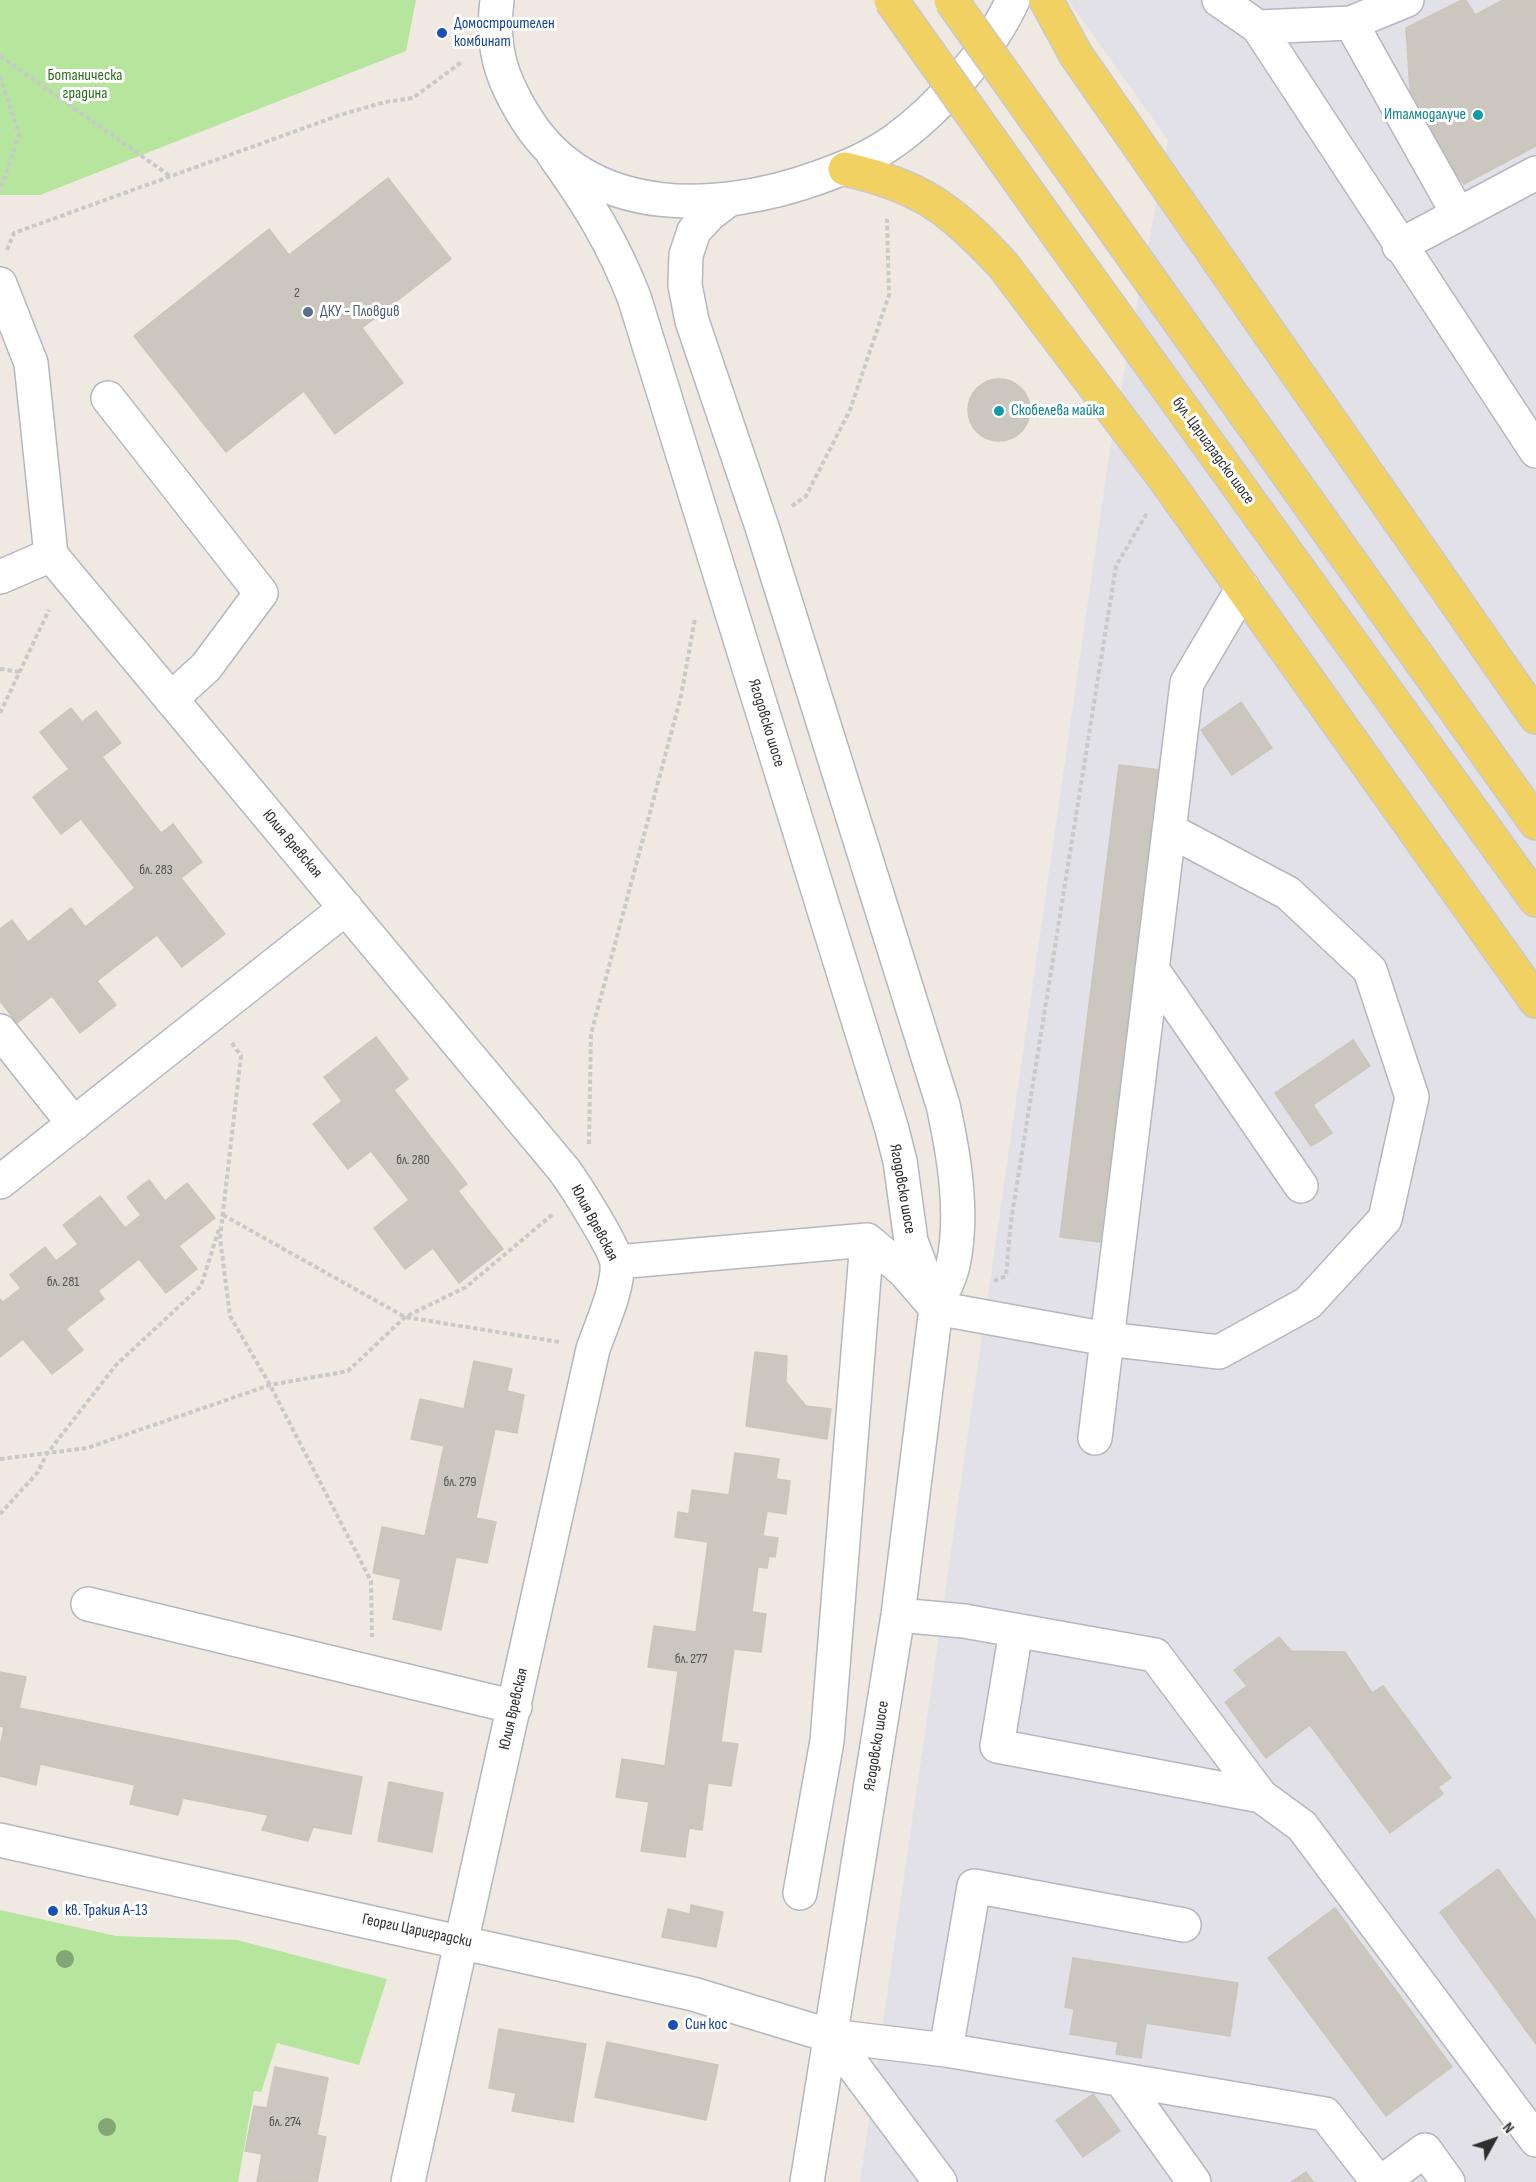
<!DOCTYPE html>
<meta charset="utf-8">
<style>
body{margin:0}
#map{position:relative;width:1536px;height:2182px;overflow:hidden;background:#efe9e1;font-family:"Sofia Sans Condensed",sans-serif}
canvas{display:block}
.north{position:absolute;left:1464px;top:2110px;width:60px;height:60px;-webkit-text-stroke:4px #fff;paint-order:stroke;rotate:50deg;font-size:16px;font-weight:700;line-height:24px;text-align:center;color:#2e2e2e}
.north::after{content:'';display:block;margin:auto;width:21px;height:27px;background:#2e2e2e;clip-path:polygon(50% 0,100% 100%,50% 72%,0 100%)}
</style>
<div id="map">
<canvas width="1536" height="2182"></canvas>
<div class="north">N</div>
</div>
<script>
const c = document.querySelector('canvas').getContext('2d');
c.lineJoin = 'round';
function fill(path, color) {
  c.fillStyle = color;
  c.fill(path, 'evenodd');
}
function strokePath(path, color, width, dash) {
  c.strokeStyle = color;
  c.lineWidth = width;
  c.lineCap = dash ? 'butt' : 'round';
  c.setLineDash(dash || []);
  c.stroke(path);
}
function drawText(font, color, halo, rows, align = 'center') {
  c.font = font + ' "Sofia Sans Condensed",sans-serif';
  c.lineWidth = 6;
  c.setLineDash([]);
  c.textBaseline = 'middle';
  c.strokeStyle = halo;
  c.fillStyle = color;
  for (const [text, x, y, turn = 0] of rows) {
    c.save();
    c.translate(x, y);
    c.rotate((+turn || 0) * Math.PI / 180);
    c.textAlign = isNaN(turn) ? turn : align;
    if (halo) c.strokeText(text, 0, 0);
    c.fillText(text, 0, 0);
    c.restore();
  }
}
const industrial = new Path2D(`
 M1068 0H1536V2182H860L1111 442 1168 140Z`);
const green = new Path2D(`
 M0 0H416L406 51 40 195H0Z
 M0 1910 116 1936 237 1940 387 1979 359 2065 277 2043 261 2092 254 2091 238 2182H0Z`);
const building = new Path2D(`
 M1462 0H1466L1475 15 1503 0H1536V146L1464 184 1430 141 1410 89 1406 28Z
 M388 178 451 259 362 328 403 383 335 434 304 391 226 452 134 336 269 229 289 255Z
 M968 410a31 31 0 1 1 62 0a31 31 0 1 1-62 0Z
 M1241 702 1272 748 1232 775 1201 730Z
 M71 708 82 722 96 711 121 743 102 757 161 833 173 824 202 862 181 878 225 934 182 967 157 935 97 981 116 1005 80 1033 52 996 17 1023 0 1001V929L12 920 28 942 71 908 85 927 135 888 81 819 61 834 33 797 69 769 40 732Z
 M1119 765 1160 770 1100 1242 1060 1237Z
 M376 1037 408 1079 394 1090 467 1184 458 1191 503 1249 459 1283 433 1248 405 1269 374 1228 409 1200 371 1151 348 1169 313 1124 342 1101 324 1077Z
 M1353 1040 1370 1066 1313 1105 1332 1133 1311 1146 1275 1093Z
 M149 1180 165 1201 187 1183 215 1218 179 1246 197 1269 166 1293 139 1259 98 1291 104 1299 66 1329 83 1350 52 1374 23 1339 0 1357V1299L3 1302 21 1288 10 1275 45 1247 56 1261 78 1244 63 1225 100 1196 125 1228 141 1215 127 1197Z
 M755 1352 787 1356 786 1382 806 1406 831 1409 827 1439 746 1426Z
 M474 1361 512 1369 507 1391 524 1395 517 1433 495 1429 476 1518 496 1522 487 1563 456 1557 441 1630 393 1619 401 1579 373 1573 382 1527 425 1536 444 1446 411 1439 420 1399 464 1409Z
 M735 1453 779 1459 776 1479 790 1481 786 1514 767 1511 763 1536 778 1538 775 1557 769 1556 767 1568 758 1567 752 1612 766 1614 761 1652 734 1649 721 1742 738 1744 731 1786 708 1783 702 1830 689 1828 685 1857 641 1851 649 1802 616 1797 622 1759 665 1766 678 1671 648 1667 654 1626 696 1632 708 1542 675 1537 678 1512 689 1514 692 1490 729 1495Z
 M1279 1637 1291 1651 1345 1652 1372 1693 1383 1686 1451 1778 1438 1787 1443 1794 1390 1833 1310 1725 1266 1758 1225 1702 1247 1686 1234 1670Z
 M0 1672 26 1677 19 1708 362 1777 351 1834 313 1827 308 1841 262 1830 268 1815 183 1798 178 1815 130 1804 135 1785 40 1764 36 1785 0 1776V1747L4 1727 0 1726Z
 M389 1782 443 1793 432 1852 378 1841Z
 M1498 1869 1536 1921V2044L1440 1912Z
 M691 1905 723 1912 716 1947 662 1937 668 1909 690 1914Z
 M1335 1908 1452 2067 1386 2116 1268 1958Z
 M1073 1958 1238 1983 1230 2036 1146 2023 1141 2058 1116 2054 1118 2042 1070 2034 1074 2009 1065 2007Z
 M499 2029 586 2044 573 2122 512 2111 516 2093 489 2088Z
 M607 2042 718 2065 706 2120 595 2097Z
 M275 2067 328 2078 317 2135 326 2137 317 2182H257L262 2154 245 2151 254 2106 267 2108Z
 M1093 2094 1120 2131 1083 2157 1056 2120Z
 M1306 2172 1313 2182H1291Z`);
const path = new Path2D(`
 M0 56 170 176
 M0 76 19 135 0 191
 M7 250 14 233 340 115 385 102 413 98 463 61
 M792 506 806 496 850 410 889 295 887 219
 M0 669 21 672
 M0 713 49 610
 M232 1043 241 1056 220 1238 230 1316 270 1385 371 1581 372 1637
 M589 1144 591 1034 681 696 695 618
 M223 1215 405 1317 559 1342
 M994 1281 1006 1276 1011 1221 1116 566 1147 513
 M0 1459 87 1448 270 1385 348 1371 405 1317 466 1287 553 1214
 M0 1514 38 1472 46 1455 116 1365 201 1286 219 1229`);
const minor = new Path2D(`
 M497 0C491 48 501 79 527 120 590 219 719 213 817 178 845 168 870 158 894 141 939 109 990 50 1013 0
 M1219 0 1258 27 1536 451
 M1351 23 1458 214
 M1258 27 1351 23 1407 0
 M553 154C588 203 612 241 634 297L891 1126 900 1161 911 1241 930 1292
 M727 201 710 214 694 231 686 255 685 285 692 321 762 527 943 1105C954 1155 964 1214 953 1265 950 1280 941 1294 936 1308L898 1615 807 2182
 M1399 246 1536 173
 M0 284 31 363 51 555
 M108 398 261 593 206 667 171 699
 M0 577 51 555 564 1170C575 1185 615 1248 617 1263 619 1287 601 1326 593 1349L408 2182
 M1152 969 1301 1186
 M0 1031 74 1124
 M0 1182 346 908
 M617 1262 867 1240 904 1271 936 1308 1107 1339 1219 1352 1308 1303 1385 1219 1412 1097 1370 970 1288 893 1169 830
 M1095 1438 1187 683 1243 588
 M88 1604 515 1707
 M898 1615 964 1621 1155 1655 1261 1796 1302 1826 1536 2140
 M1016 1631 997 1746 1261 1796
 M0 1840 693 1994 831 2036 946 2050 1325 2114 1378 2182
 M800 1893 827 1741 867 1240
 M831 2036 940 2182
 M946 2050 974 1886 1184 1925
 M1121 2080 1194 2182
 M1382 2182 1425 2150 1448 2182`);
const major = new Path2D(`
 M1046 0 1076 55 1536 717
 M845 169C921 186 951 209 1003 265L1165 479 1536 1001
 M1094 201 1536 823
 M1055 231 1536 900`);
const majorBridge = new Path2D(`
 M891 0 1055 231
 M951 0 1094 201`);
const trees = [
 [65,1959],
 [107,2127]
];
const markers = [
 [442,33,6,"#1a4fb4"],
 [1478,115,6,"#0f9aa8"],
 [308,312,6,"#5c6f8a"],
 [999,411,6,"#0f9aa8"],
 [53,1911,6,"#1a4fb4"],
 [673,2025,6,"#1a4fb4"]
];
const numberNames = [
 ["2",297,293],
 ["бл. 283",156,870],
 ["бл. 280",413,1160],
 ["бл. 281",63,1282],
 ["бл. 279",460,1482],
 ["бл. 277",691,1659],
 ["бл. 274",285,2122]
];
const transitNames = [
 ["Домостроителен",454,24],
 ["комбинат",454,42],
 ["кв. Тракия А-13",65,1911],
 ["Син кос",685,2025]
];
const parkNames = [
 ["Ботаническа",85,76],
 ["градина",85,94]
];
const cultureNames = [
 ["Италмодалуче",1466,115],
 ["Скобелева майка",1011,411,"left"]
];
const serviceNames = [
 ["ДКУ - Пловдив",320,312]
];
const streetNames = [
 ["бул. Цариградско шосе",1213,451,54],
 ["Ягодовско шосе",766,723,73],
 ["Юлия Вревская",292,844,50],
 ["Ягодовско шосе",902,1189,80],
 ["Юлия Вревская",594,1223,62],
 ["Юлия Вревская",514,1709,-77],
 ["Ягодовско шосе",877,1746,-81],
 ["Георги Цариградски",417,1931,12]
];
fill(industrial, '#e3e1e8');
fill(green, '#b6e59e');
fill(building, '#cbc7bf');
strokePath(building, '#cbc5ba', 1.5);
strokePath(minor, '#b4b7c1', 36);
strokePath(major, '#c9c9c9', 36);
strokePath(path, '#c9c9c9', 4, [4.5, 3]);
strokePath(minor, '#fff', 33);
strokePath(major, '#f2d163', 33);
strokePath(majorBridge, '#c9c9c9', 36, []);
strokePath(majorBridge, '#f2d163', 33);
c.fillStyle = '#84a574';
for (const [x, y] of trees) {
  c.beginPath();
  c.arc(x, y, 9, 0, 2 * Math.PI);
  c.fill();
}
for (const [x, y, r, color] of markers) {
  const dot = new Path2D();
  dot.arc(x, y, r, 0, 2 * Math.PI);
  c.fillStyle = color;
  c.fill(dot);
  strokePath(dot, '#fff', 2);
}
drawText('14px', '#555452', null, numberNames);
drawText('16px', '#164399', '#fff', transitNames, 'left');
drawText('16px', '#2c6e1b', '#fff', parkNames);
drawText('16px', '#0d838f', '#fff', cultureNames, 'right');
drawText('16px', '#4e5e75', '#fff', serviceNames, 'left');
drawText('16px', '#2e2e2e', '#fff', streetNames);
</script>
